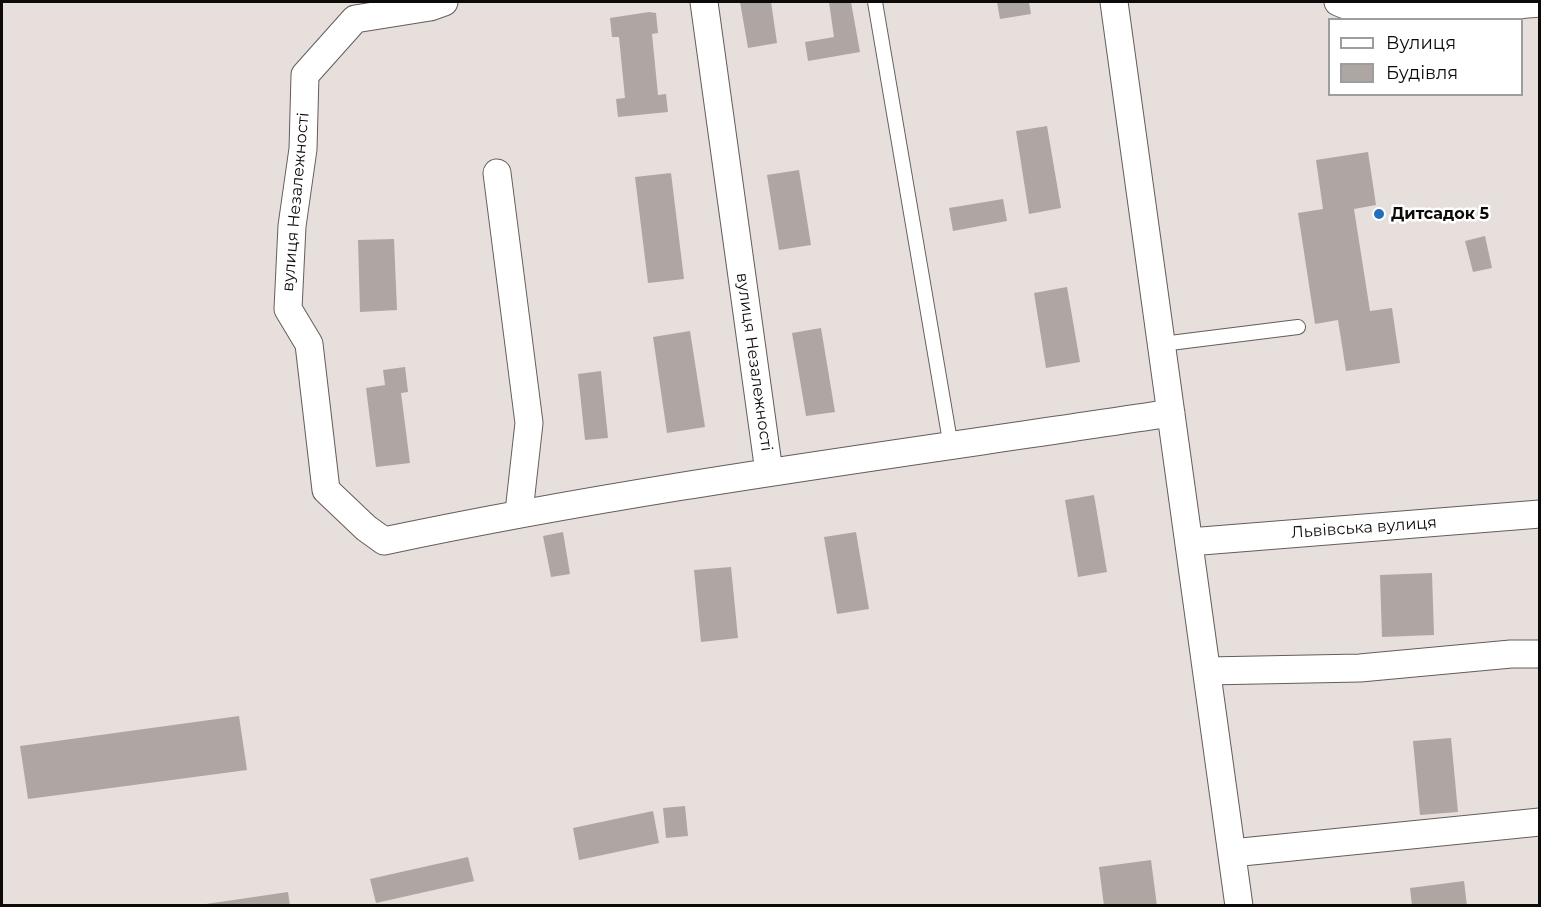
<!DOCTYPE html>
<meta charset="utf-8">
<style>
body{margin:0}
#map{position:relative;width:1541px;height:907px;overflow:hidden;background:#e6dfdb;font-family:Montserrat,sans-serif}
canvas{display:block}
.frame{position:absolute;inset:0;border:3px solid #0d0b0a;pointer-events:none}
.legend{position:absolute;left:1328px;top:18px;width:195px;height:78px;box-sizing:border-box;background:#fff;border:2px solid #9e9d9d;margin:0;padding:8px 10px;list-style:none;font-size:18px;color:#0d0b0a}
.legend li{display:flex;align-items:center;gap:12px;height:30px}
.legend b{width:30px;border:2px solid #9e9d9d}
</style>
<div id="map">
<canvas width="1541" height="907"></canvas>
<div class="frame"></div>
<ul class="legend">
<li><b style="height:8px;background:#fff"></b>Вулиця</li>
<li><b style="height:16px;background:#aea6a3"></b>Будівля</li>
</ul>
</div>
<script>
const c = document.querySelector('canvas').getContext('2d');
c.lineJoin = 'round';
function fill(path, color) {
  c.fillStyle = color;
  c.fill(path, 'evenodd');
}
function strokePath(path, color, width, dash) {
  c.strokeStyle = color;
  c.lineWidth = width;
  c.lineCap = dash ? 'butt' : 'round';
  c.setLineDash(dash || []);
  c.stroke(path);
}
function drawText(font, color, halo, rows, align = 'center') {
  c.font = font + ' Montserrat,sans-serif';
  c.lineWidth = 5;
  c.setLineDash([]);
  c.textBaseline = 'middle';
  c.strokeStyle = halo;
  c.fillStyle = color;
  for (const [text, x, y, turn = 0] of rows) {
    c.save();
    c.translate(x, y);
    c.rotate((+turn || 0) * Math.PI / 180);
    c.textAlign = isNaN(turn) ? turn : align;
    if (halo) c.strokeText(text, 0, 0);
    c.fillText(text, 0, 0);
    c.restore();
  }
}
const building = new Path2D(`
 M740 2H771L777 43 748 48Z
 M829 2H851L860 52 808 61 805 42 834 37Z
 M997 2H1029L1031 14 1000 19Z
 M649 12 656 13 658 33 652 34 658 95 666 94 668 112 618 117 616 99 625 98 619 37H612L610 18Z
 M1047 126 1061 208 1029 214 1016 131Z
 M1368 152 1376 205 1354 209 1370 311 1392 308 1400 363 1346 371 1338 320 1315 324 1298 213 1323 209 1316 160Z
 M799 170 811 245 779 250 767 175Z
 M671 173 684 279 648 283 635 177Z
 M1003 199 1007 221 953 231 949 208Z
 M1485 236 1492 268 1473 272 1465 241Z
 M394 239 397 310 360 312 358 240Z
 M1067 287 1080 362 1046 368 1034 293Z
 M821 328 835 412 806 416 792 333Z
 M690 331 705 427 667 433 653 337Z
 M405 367 408 392 401 393 410 463 376 467 366 388 385 385 383 370Z
 M601 371 608 438 585 440 578 374Z
 M1094 495 1107 572 1078 577 1065 500Z
 M563 532 570 574 551 577 543 536Z
 M856 532 869 609 837 614 824 537Z
 M731 567 738 638 701 642 694 570Z
 M1432 573 1434 635 1382 637 1380 575Z
 M239 716 247 770 28 799 20 746Z
 M1451 738 1458 812 1420 815 1413 741Z
 M685 806 688 836 666 838 663 808Z
 M653 811 659 843 579 860 573 828Z
 M468 857 474 881 376 903 370 879Z
 M1151 860 1157 906H1104L1099 867Z
 M1464 881 1467 906H1412L1410 888Z
 M288 892 290 906H206V904Z`);
const service = new Path2D(`
 M875 2 951 447
 M1162 344 1298 327`);
const minor = new Path2D(`
 M444 2 430 7 355 19 305 75 303 149 292 226 288 309 309 344 326 490 366 528 384 541C644 486 908 453 1171 413
 M704 2 769 472
 M1114 2 1239 906
 M1338 2C1382 23 1488 7 1540 3
 M497 173 529 423 519 512
 M1189 542 1540 514
 M1207 671 1360 668 1511 654H1540
 M1232 853 1540 822`);
const markers = [
 [1379,214,6,"#246ebe"]
];
const streetNames = [
 ["вулиця Незалежності",296,202,-85],
 ["вулиця Незалежності",754,362,82],
 ["Львівська вулиця",1364,528,-4]
];
const poiNames = [
 ["Дитсадок 5",1391,214]
];
fill(building, '#aea6a3');
strokePath(service, '#645d5b', 16);
strokePath(minor, '#645d5b', 29);
strokePath(service, '#fff', 14);
strokePath(minor, '#fff', 27);
for (const [x, y, r, color] of markers) {
  const dot = new Path2D();
  dot.arc(x, y, r, 0, 2 * Math.PI);
  c.fillStyle = color;
  c.fill(dot);
  strokePath(dot, '#fff', 2);
}
drawText('16px', '#0d0b0a', '#fff', streetNames);
drawText('bold 16px', '#0d0b0a', '#fff', poiNames, 'left');
</script>
